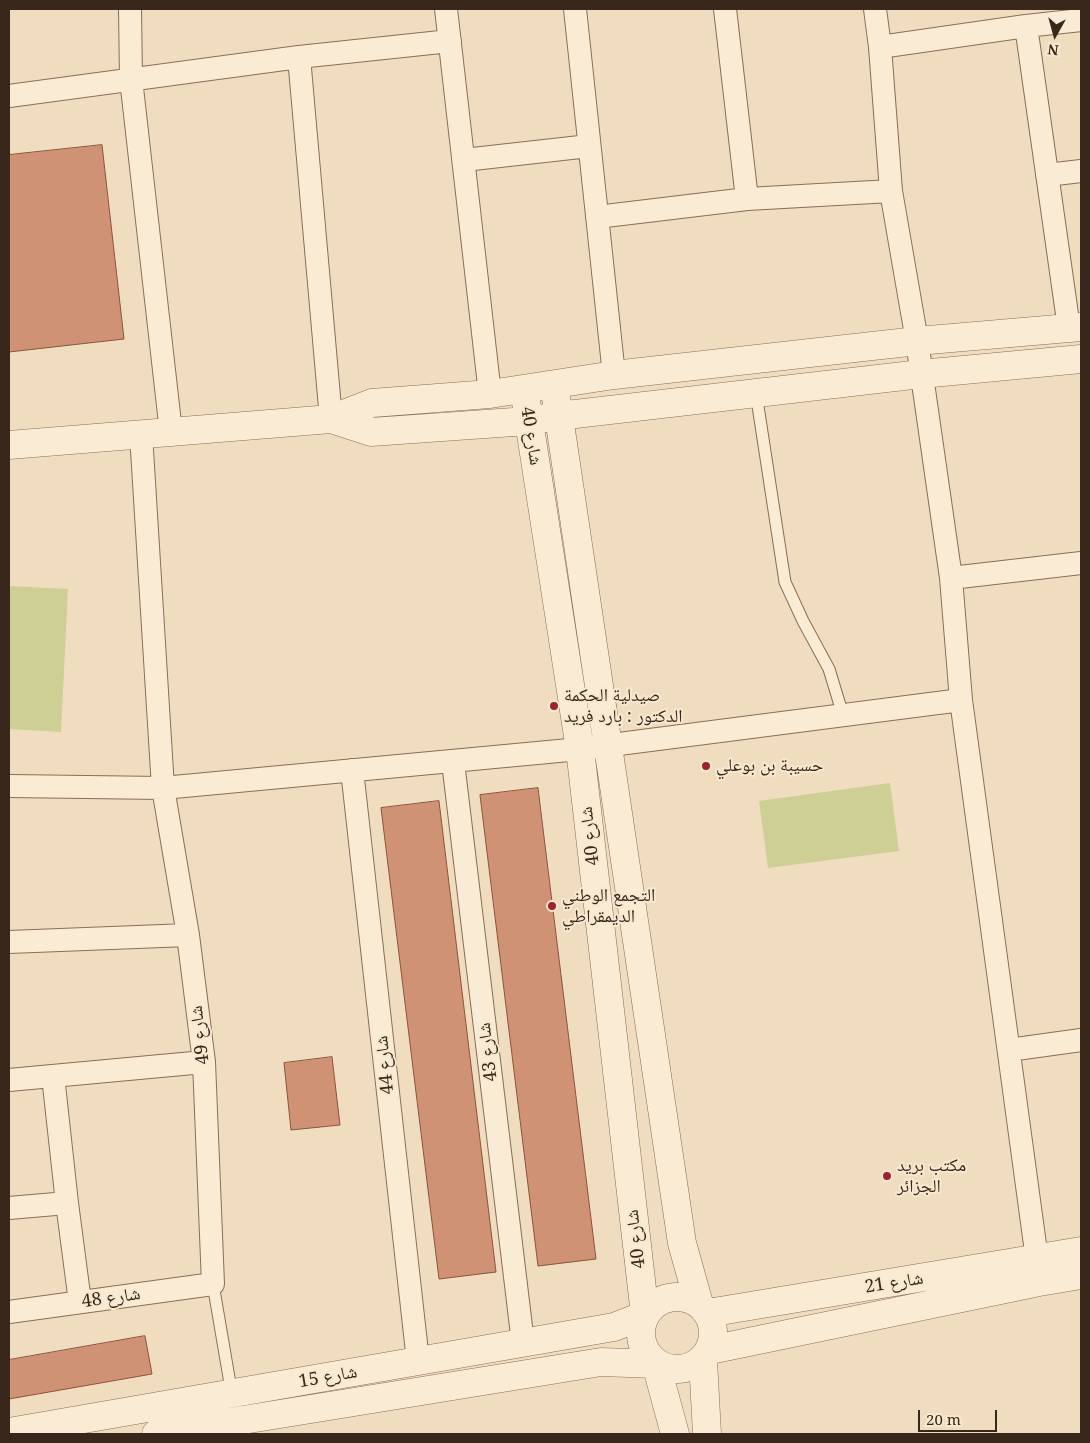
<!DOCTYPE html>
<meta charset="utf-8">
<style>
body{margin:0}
#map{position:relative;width:1090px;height:1443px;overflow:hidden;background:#f0ddc0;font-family:"Noto Serif",serif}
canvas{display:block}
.frame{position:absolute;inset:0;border:10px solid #39271c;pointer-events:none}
.north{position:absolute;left:1030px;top:10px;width:50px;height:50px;-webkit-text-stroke:4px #f7e8d0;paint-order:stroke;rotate:187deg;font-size:14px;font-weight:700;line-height:20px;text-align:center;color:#39271c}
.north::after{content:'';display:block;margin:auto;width:18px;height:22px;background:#39271c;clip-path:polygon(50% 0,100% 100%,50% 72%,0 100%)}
.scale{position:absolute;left:918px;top:1410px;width:79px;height:22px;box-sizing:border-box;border:2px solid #39271c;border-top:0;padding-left:6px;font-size:15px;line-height:18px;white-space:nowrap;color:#39271c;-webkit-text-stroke:4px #f7e8d0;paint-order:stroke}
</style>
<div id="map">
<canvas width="1090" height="1443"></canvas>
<div class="frame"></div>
<div class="north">N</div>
<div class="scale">20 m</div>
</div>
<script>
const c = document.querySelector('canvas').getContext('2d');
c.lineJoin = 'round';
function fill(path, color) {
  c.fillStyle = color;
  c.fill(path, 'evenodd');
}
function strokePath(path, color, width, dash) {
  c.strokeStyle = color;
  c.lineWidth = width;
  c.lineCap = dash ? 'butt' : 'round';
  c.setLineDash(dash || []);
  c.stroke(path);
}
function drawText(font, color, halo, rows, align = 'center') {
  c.font = font + ' "Noto Serif","Noto Naskh Arabic",serif';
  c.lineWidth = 4;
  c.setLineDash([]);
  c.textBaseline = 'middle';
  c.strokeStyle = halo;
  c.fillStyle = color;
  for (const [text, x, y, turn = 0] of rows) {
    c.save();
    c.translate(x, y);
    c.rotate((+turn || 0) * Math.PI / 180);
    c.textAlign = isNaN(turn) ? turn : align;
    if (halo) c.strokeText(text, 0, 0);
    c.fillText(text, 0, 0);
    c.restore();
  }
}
const green = new Path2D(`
 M9 586 68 589 61 732 9 729Z
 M890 783 899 851 768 868 759 801Z`);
const building = new Path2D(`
 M102 145 124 339 9 352V155Z
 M538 788 596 1259 538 1266 480 795Z
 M439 801 496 1272 439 1279 381 808Z
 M332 1057 340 1125 291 1130 284 1063Z
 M145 1336 152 1374 9 1399V1360Z`);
const service = new Path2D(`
 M756 393 785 582 803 621 829 669 843 715
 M213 1284 232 1395`);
const minor = new Path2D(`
 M130 9 131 79 171 432
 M446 9 490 394
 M575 9 614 375
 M725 9 747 199
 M875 9 880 47 891 191 917 341 951 578 961 700 1039 1274
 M1026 26 1069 328
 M880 47 1026 26 1081 20
 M299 57 331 419
 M9 96 299 57 450 41
 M464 160 589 146
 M1047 175 1081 171
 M597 217 747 199 891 191
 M951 578 1081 563
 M453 762 523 1343
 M352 770 418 1361
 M9 786 163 788 580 749 961 700
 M9 942 188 935
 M1009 1050 1081 1040
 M53 1076 67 1203 80 1302
 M9 1080 204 1062
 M9 1208 67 1203
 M9 1312 213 1284 204 1062 188 935 163 788 141 434`);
const tertiary = new Path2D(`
 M1081 327 917 341 614 375 490 394 372 403 331 419 371 432 528 421 558 416 921 374 1081 359
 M556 397 682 1243 699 1304
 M9 445 331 419
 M641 1333a36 36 0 1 1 72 0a36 36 0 1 1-72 0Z
 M708 1313 1081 1251
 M710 1350 1039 1282 1081 1275
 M703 1360 707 1434
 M9 1432 614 1327 645 1315 580 749 524 389
 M156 1434 601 1362 656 1364 675 1434`);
const markers = [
 [554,706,5,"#9c2431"],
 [706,766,5,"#9c2431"],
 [552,906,5,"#9c2431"],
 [887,1176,5,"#9c2431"]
];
const streetNames = [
 ["شارع 40",531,436,81],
 ["شارع 40",590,836,-97],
 ["شارع 49",200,1035,-97],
 ["شارع 43",488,1052,-97],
 ["شارع 44",385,1065,-96],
 ["شارع 40",636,1239,-97],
 ["شارع 21",894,1283,-9],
 ["شارع 48",111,1298,-8],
 ["شارع 15",328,1377,-10]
];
const poiNames = [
 ["صيدلية الحكمة",564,696],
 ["الدكتور : بارد فريد",564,717],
 ["حسيبة بن بوعلي",716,766],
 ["التجمع الوطني",562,896],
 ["الديمقراطي",562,917],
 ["مكتب بريد",897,1166],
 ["الجزائر",897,1187]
];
fill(green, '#cecf94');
fill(building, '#d09274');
strokePath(building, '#8b533c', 1);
strokePath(service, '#8a6d57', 13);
strokePath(minor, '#8a6d57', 24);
strokePath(tertiary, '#8a6d57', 29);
strokePath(service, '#faebd4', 11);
strokePath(minor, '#faebd4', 22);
strokePath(tertiary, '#faebd4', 28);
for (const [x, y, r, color] of markers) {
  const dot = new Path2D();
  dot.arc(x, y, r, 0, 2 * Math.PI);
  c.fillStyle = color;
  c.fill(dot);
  strokePath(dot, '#f7e8d0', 2);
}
drawText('18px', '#39271c', '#f7e8d0', streetNames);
drawText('18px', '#39271c', '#f7e8d0', poiNames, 'left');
</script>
